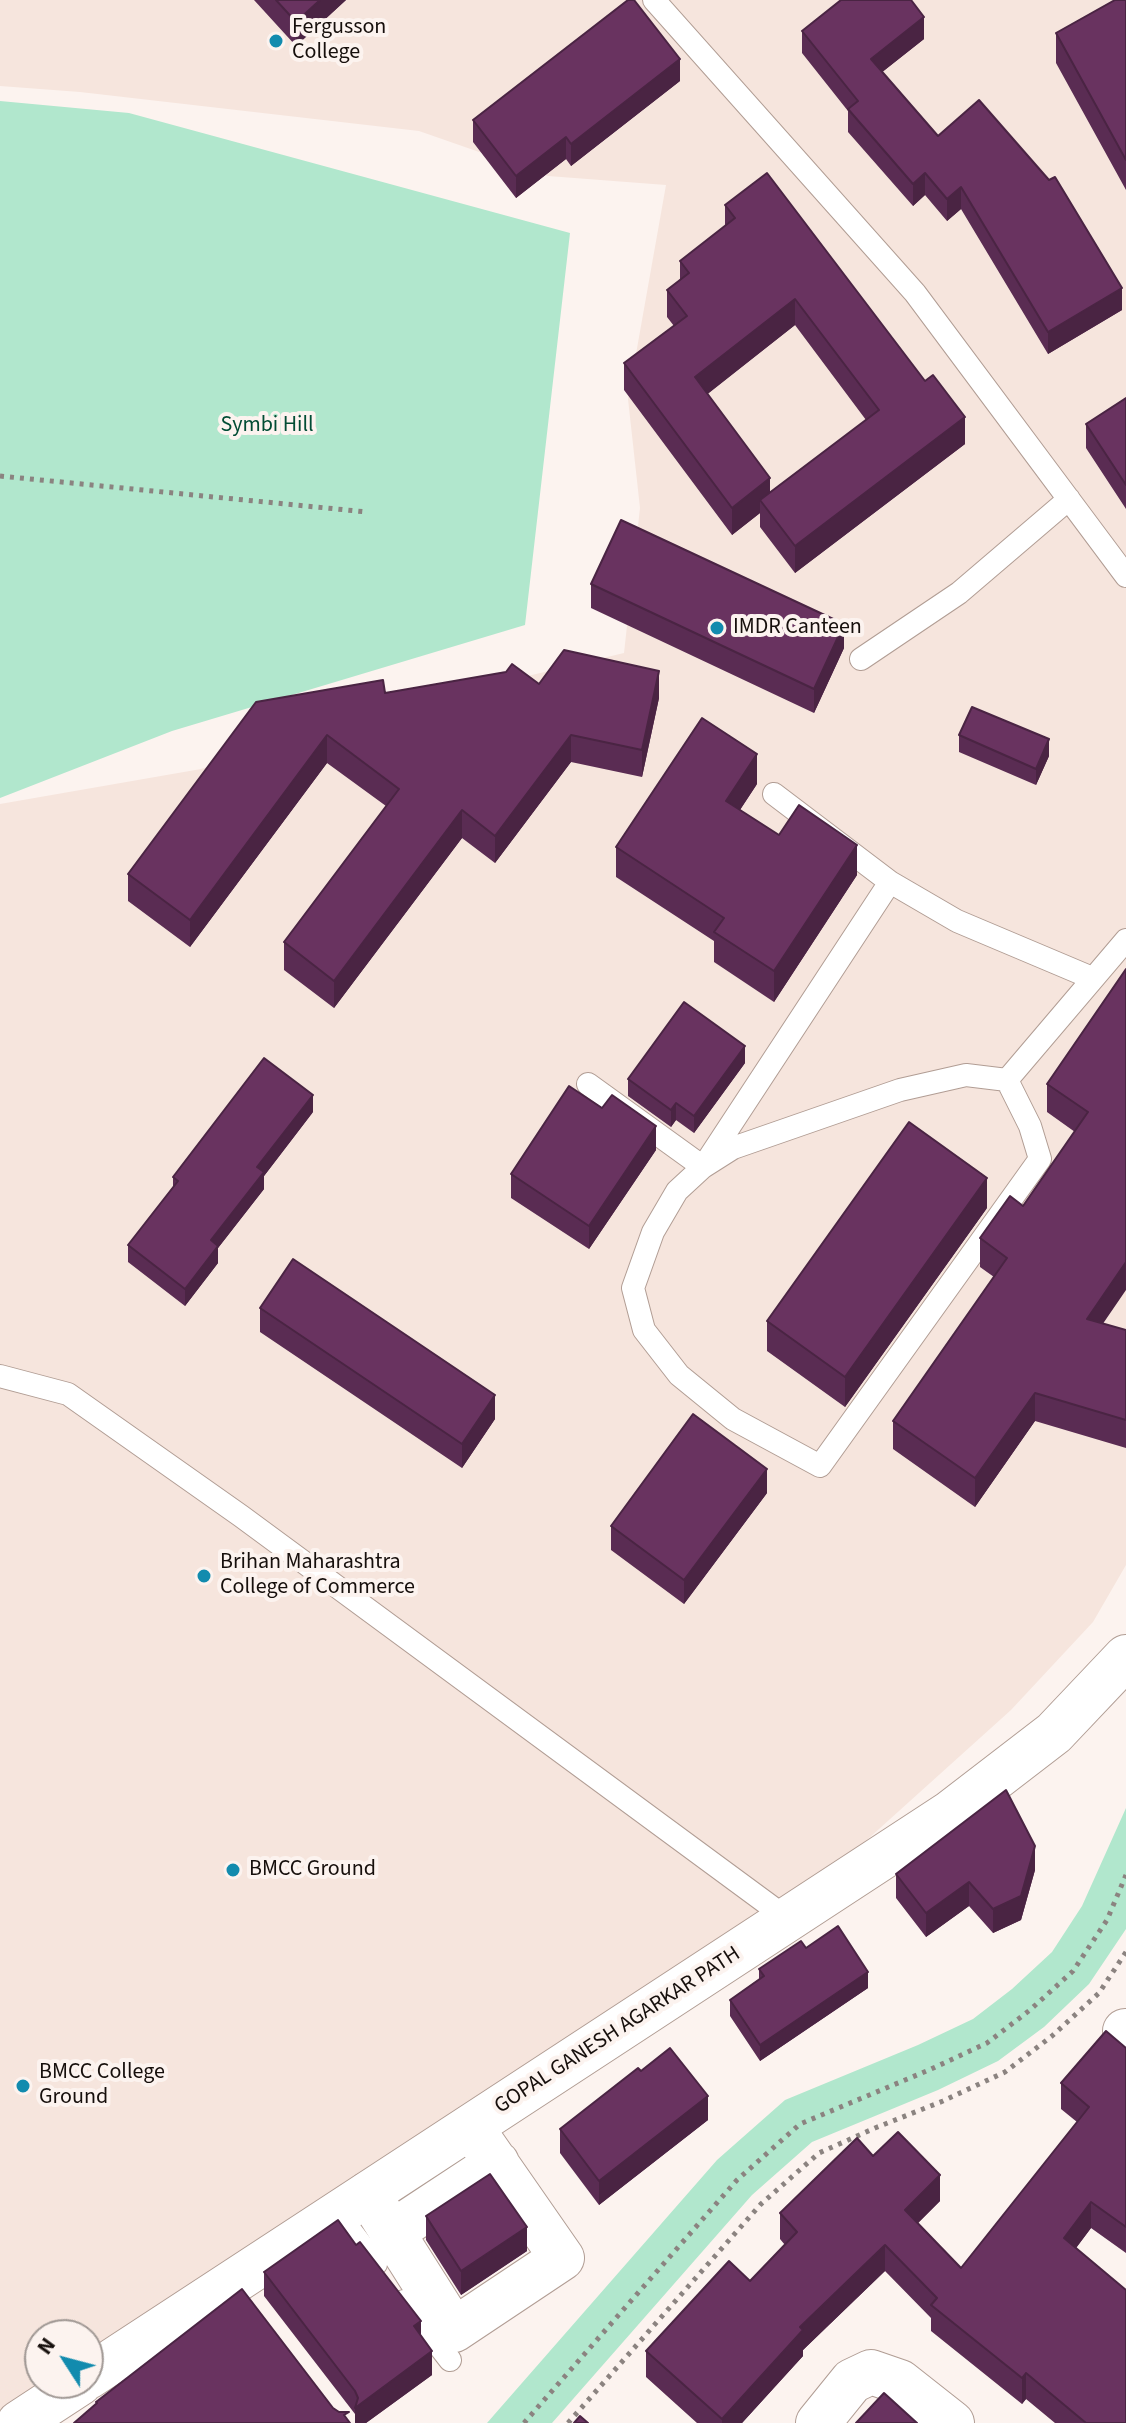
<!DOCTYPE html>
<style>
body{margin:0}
#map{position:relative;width:1126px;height:2423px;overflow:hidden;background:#fcf3ef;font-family:"Source Sans 3",sans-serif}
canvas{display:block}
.north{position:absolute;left:24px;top:2319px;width:80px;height:80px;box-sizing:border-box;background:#fcf3ef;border:2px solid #a09894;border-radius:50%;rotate:306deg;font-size:22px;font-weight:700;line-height:32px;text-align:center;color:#160f0c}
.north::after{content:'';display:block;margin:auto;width:28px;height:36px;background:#128bae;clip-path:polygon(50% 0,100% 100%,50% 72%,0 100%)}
</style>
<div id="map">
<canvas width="1126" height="2423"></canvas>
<div class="north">N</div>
</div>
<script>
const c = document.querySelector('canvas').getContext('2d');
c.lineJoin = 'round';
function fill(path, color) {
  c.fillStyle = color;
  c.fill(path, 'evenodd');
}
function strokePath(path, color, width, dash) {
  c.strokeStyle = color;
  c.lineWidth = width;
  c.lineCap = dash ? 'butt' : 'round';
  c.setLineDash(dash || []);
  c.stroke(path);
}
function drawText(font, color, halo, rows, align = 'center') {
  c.font = font + ' "Source Sans 3",sans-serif';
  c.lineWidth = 8;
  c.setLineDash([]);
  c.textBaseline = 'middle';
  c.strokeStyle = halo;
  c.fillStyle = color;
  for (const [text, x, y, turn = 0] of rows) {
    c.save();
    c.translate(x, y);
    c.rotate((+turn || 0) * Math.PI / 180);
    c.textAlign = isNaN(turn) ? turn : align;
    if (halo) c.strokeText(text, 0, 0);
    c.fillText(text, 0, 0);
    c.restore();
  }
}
const built = new Path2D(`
 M0 0H1126V1565L1093 1622 1011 1710 818 1884 88 2362V2335H40V2383L0 2421V804L201 769 381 711 624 653 640 508 628 399 666 185 548 176 419 131 80 92 0 86Z`);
const green = new Path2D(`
 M0 101 129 113 570 233 525 625 172 731 0 798Z
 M1126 1808V1929L1089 1984 1044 2027 998 2061 938 2090 812 2142 752 2195 552 2423H487L717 2160 785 2100 918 2045 973 2019 1012 1989 1052 1952 1082 1906Z`);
const path = new Path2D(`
 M0 476 367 512
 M524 2423 737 2180 800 2124 929 2070 987 2043 1030 2010 1073 1971 1107 1920 1126 1875
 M568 2423 761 2204 819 2153 875 2128 943 2101 1005 2072 1052 2036 1099 1993 1126 1952`);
const lane = new Path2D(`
 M654 0 915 293 1126 576
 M861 659 959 593 1069 499
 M774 794 890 882 957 921 1092 978
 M966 1075 1007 1080 1030 1126 1040 1159 820 1466 733 1419 679 1375 644 1330 633 1288 653 1232 677 1191 703 1167 733 1148 900 1090Z
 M1007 1080 1126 940
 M588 1084 703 1167 890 882
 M0 1376 68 1394 241 1516 788 1919
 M338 2214 376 2264
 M404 2301 450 2360`);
const street = new Path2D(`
 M1125 2031 1126 2032
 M368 2194 454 2330 562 2258 471 2127
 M391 2233 497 2163
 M818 2423 852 2381 871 2372 900 2382 952 2423`);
const secondary = new Path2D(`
 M88 2377 950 1813 1054 1733 1126 1657
 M19 2423 80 2383`);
const wall = new Path2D(`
 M254 0H346L296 46Z
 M1126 0V190L1056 63V33Z
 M802 31 924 39 882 72 938 136 1122 310 1048 354 961 209 947 221 925 195 913 206 848 132V111L802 53Z
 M680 81 571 166 566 159 516 198 473 142V120Z
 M725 205 965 444 795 573 760 527V513L732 535 624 390V363L674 326 667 317V290L680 280V261L725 226ZM795 325 866 420 770 492 707 394Z
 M1126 398V509L1086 448V424Z
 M591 584 844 648 814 713 591 608Z
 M539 684 659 698 642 777 571 762 495 863 462 838 334 1008 284 970V942L386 806 327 763 190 947 128 901V874L385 693Z
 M959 735 1049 756 1036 785 959 752Z
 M757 784 740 810 779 835 857 875 774 1002 714 962V941L616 877V847Z
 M1126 969 1103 1324 1126 1330V1448L1035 1421 975 1507 893 1449V1421L994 1277 980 1267V1238L1023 1206 1075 1132 1047 1112V1084Z
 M745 1063 694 1133 676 1120 671 1127 628 1096V1079Z
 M602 1108 656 1150 589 1249 511 1198V1174Z
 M313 1112 264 1176V1189L218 1248V1263L185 1306 128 1262V1245L173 1187V1177Z
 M987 1208 845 1407 767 1351V1321Z
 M260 1308 495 1419 462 1468 260 1332Z
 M767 1493 684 1604 611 1550V1526Z
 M1035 1870 1021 1920 993 1933 969 1906 926 1937 896 1898V1874Z
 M806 1948 868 1988 760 2061 730 2016V2000L759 1979V1969Z
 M1126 2048V2253L1091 2228 1076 2248 1126 2423H1055L1026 2399 1022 2404 931 2331V2318L885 2271 803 2350V2356L742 2423H697L646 2377V2351L750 2281 785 2245 780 2239V2213L873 2156 940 2201 918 2223 961 2268 1077 2122 1061 2109V2083Z
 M641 2071 708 2120 599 2205 560 2153V2129Z
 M426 2216 527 2251 461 2295 426 2240Z
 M264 2272 421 2335 432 2375 366 2423H355V2414L264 2296Z`);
const shadedWall = new Path2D(`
 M320 0H346L296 46V22Z
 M924 17V39L871 81V59Z
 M680 59V81L571 166V144Z
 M566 137V159L516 198V176Z
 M925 173V195L913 206V184Z
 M961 187V209L947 221V199Z
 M1122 288V310L1048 354V332Z
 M795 299V325L695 404V377Z
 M965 417V444L795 573V546Z
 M770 478V505L760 500V513L732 535V508Z
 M844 624V648L814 713V689Z
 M659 671V698L642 777V750Z
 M327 735V763L190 947V920Z
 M571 735V762L495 863V836Z
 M1049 739V756L1036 785V769Z
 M757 754V784L726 831V801Z
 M462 810V838L334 1008V981Z
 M857 845V875L774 1002V971Z
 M745 1046V1063L694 1133V1116Z
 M313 1095V1112L264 1176V1189L218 1248V1263L185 1306V1289L211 1240 257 1167Z
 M676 1103V1120L671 1127V1110Z
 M656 1126V1150L589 1249V1226Z
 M987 1178V1208L845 1407V1377Z
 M1126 1262V1290L1087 1347V1319Z
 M1035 1393V1421L975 1507V1478Z
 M495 1395V1419L462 1468V1444Z
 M767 1469V1493L684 1604V1580Z
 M1035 1846V1870L1021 1920 993 1933V1909Z
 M969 1882V1906L926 1937V1913Z
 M868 1972V1988L760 2061V2045Z
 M708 2096V2120L599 2205V2181Z
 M940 2175V2201L905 2236V2210Z
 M1091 2202V2228L1064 2264V2238Z
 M527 2227V2251L461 2295V2271Z
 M885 2245V2271L803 2350V2356L742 2423H722V2419L800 2327Z
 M421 2321V2345L414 2326Z
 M432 2351V2375L366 2423H355V2408Z
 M1026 2373V2399L1022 2404V2378Z`);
const building = new Path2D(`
 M276 0H320L296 22Z
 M628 0H634L680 59 571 144 566 137 516 176 473 120Z
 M841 0H911L924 17 871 59 938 136 979 100 1049 180 1055 177 1122 288 1048 332 961 187 947 199 925 173 913 184 848 109 858 101 802 31Z
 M1115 0H1126V160L1056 33Z
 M767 173 925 381 933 375 965 417 795 546 760 500 879 410 795 299 695 377 770 478 732 508 624 363 687 316 667 290 689 273 680 261 735 218 725 205Z
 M1126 398V485L1086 424Z
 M621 520 844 624 814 689 591 584Z
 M564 650 659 671 642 750 571 735 495 836 462 810 334 981 284 942 399 789 327 735 190 920 128 874 256 702 383 680 385 693 506 672 512 664 539 684Z
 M972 707 1049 739 1036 769 959 735Z
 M702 718 757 754 726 801 779 835 799 805 857 845 774 971 714 932 724 918 616 847Z
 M1126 969V1262L1087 1319 1126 1330V1420L1035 1393 975 1478 893 1421 1007 1258 980 1238 1010 1196 1023 1206 1088 1112 1047 1084Z
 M684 1002 745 1046 694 1116 676 1103 671 1110 628 1079Z
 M264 1058 313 1095 257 1167 264 1172 211 1240 218 1246 185 1289 128 1245 178 1181 173 1177Z
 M569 1086 602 1108 612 1095 656 1126 589 1226 511 1174Z
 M909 1122 987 1178 845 1377 767 1321Z
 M293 1259 495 1395 462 1444 260 1308Z
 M693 1414 767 1469 684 1580 611 1526Z
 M1006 1790 1035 1846 1021 1896 993 1909 969 1882 926 1913 896 1874Z
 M838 1926 868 1972 760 2045 730 2000 764 1976 759 1969 801 1941 806 1948Z
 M1106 2031 1126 2048V2227L1091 2202 1064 2238 1126 2290V2423H1086L1026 2373 1022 2378 931 2305 937 2298 885 2245 800 2327 803 2330 722 2419 646 2351 729 2261 750 2281 797 2232 780 2213 857 2138 873 2156 898 2132 940 2175 905 2210 961 2268 1089 2107 1061 2083Z
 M670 2048 708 2096 599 2181 560 2129 638 2068 641 2071Z
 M490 2174 527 2227 461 2271 426 2216Z
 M338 2220 356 2245 360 2242 421 2321 414 2326 432 2351 355 2408 358 2398 355 2391 264 2272Z
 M242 2289 333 2408 339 2412H349L344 2415 350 2423H74L97 2403 96 2402Z
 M884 2393 917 2423H856Z
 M580 2416 588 2423H574Z`);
const markers = [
 [276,41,8,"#128bae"],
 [717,628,8,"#128bae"],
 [204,1576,8,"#128bae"],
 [233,1870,8,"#128bae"],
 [23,2086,8,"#128bae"]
];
const poiNames = [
 ["Fergusson",292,28],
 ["College",292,53],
 ["IMDR Canteen",733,628],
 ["Brihan Maharashtra",220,1563],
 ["College of Commerce",220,1588],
 ["BMCC Ground",249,1870],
 ["BMCC College",39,2073],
 ["Ground",39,2098]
];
const parkNames = [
 ["Symbi Hill",267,426]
];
const streetNames = [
 ["GOPAL GANESH AGARKAR PATH",618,2031,-33]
];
fill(built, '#f6e5dd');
fill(green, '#b1e7cd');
strokePath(lane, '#b19d94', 24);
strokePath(street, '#b19d94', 46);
strokePath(secondary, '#b19d94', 46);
strokePath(path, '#8b8380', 5, [4, 6]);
strokePath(lane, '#fff', 22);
strokePath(street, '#fff', 44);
strokePath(secondary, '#fff', 44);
fill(wall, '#5a2c53');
fill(shadedWall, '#4a2443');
fill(building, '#693360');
strokePath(building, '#4a2443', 2);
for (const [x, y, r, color] of markers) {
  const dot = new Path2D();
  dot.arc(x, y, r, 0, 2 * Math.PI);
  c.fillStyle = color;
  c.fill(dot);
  strokePath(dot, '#fcf3ef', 3);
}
drawText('22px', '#160f0c', '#fcf3ef', poiNames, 'left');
drawText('22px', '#014c34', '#fcf3ef', parkNames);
drawText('22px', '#160f0c', '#fcf3ef', streetNames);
</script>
